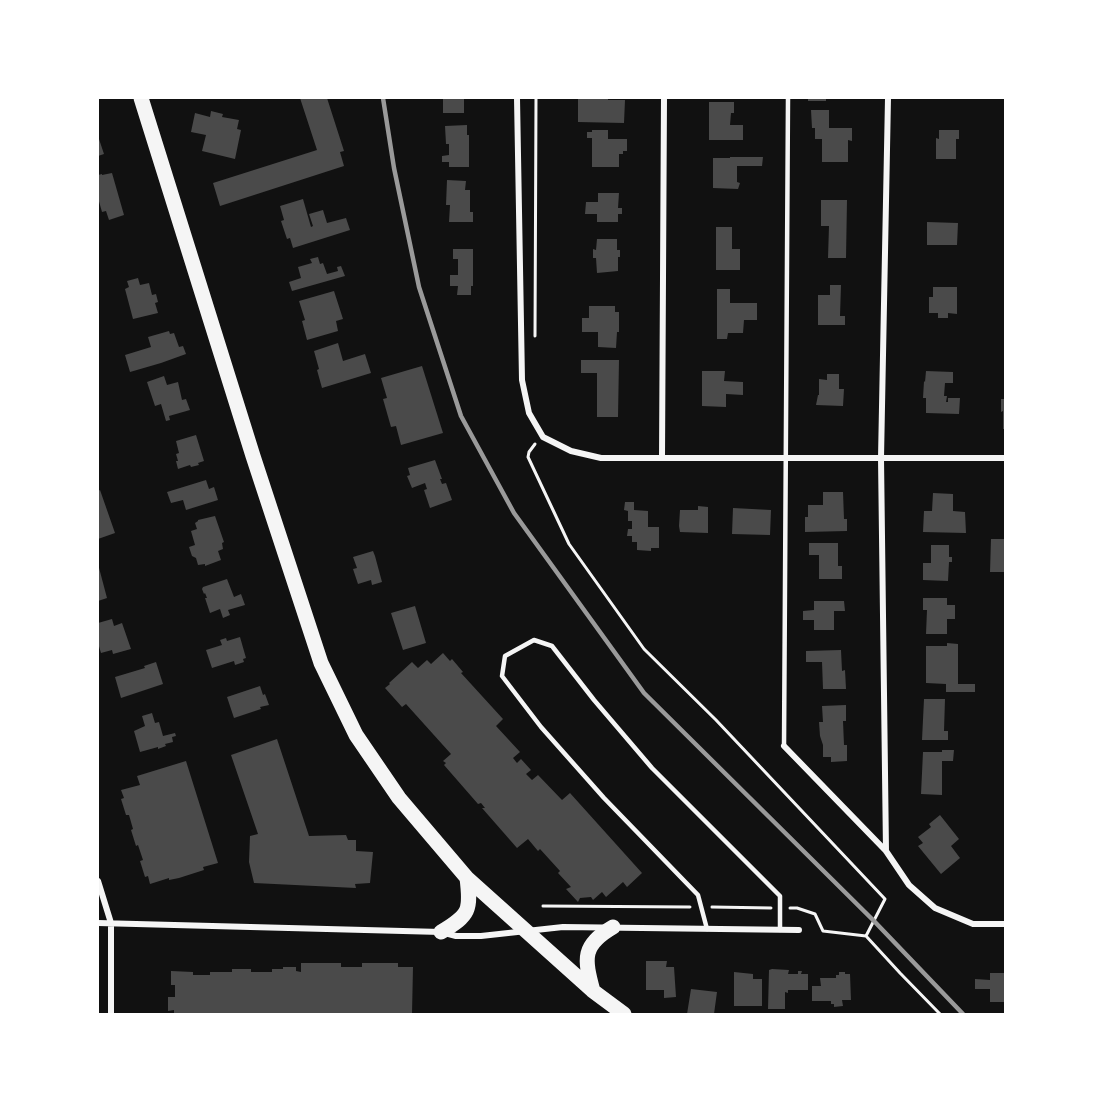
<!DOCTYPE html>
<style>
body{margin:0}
#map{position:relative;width:1103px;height:1112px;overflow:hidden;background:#111;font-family:"Nunito Sans",sans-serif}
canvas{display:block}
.frame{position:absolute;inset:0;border:99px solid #fff;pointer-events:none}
</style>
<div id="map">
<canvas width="1103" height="1112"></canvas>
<div class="frame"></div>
</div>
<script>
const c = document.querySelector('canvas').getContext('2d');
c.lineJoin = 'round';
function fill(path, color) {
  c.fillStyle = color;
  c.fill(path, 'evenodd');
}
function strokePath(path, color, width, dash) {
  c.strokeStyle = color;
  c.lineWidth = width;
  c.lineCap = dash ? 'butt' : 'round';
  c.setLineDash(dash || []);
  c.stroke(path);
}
const building = new Path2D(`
 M300 98H327L344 151 340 152 344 166 220 206 213 183 317 150Z
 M443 98H464V113H443Z
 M578 98H608V100H625L624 123 578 122Z
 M808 98H826V101H808Z
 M709 102H734V113H731L730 125H743V140H709Z
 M811 110H829V128H852V141L848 140V162H822V139H815V128H812Z
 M211 111 223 114 222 117 239 120 237 129 241 130 235 159 202 151 206 135 191 132 195 113 210 117Z
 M467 125V135H469V167H449V162H442V156L449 155V144H446L445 126Z
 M592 130H608V139H627V151H623V154H619V167H592V138H587V132H592Z
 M939 130H959V139H956V159H936V138L939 139Z
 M98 136 104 154 98 156Z
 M730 157H763L762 166H737V182L740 183 738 189 713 188V158H730Z
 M112 173 124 215 109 220 106 211 102 212 98 198V175L102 174V175Z
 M447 180 466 181 465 190H470V212H473V222H449L450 205H446Z
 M598 193H619L618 208H622V214H618V222H597V214H585L586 202H598Z
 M303 199 311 227 313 226 309 214 323 210 327 223 346 218 350 230 293 248 290 238 287 239 281 221 284 220 280 206Z
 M821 200H847L846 258H828L829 226H821Z
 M927 222 958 223 957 245H927Z
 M716 227H732V249H740V270H716Z
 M597 239H617V250H620V257H618V271L597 273 596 258H593V249L596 250Z
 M453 249H473V286H471V295H457L458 286H450V275H458V259H453Z
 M318 257 320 264 323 263 327 274 338 271 337 267 341 266 345 276 292 291 289 282 301 278 298 267 312 263 310 259Z
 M138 278 140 285 149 283 152 295 156 294 158 302 155 303 158 313 133 319 125 289 129 287 127 281Z
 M830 285H841L840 316H845V325H818V295H830Z
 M933 287H957V314L948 313V318H938V313H929V297H933Z
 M717 289H730V303H757V320H744L743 333H728L727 339H717Z
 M334 291 343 319 336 321 338 331 307 340 302 321 305 320 299 301Z
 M589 306H615V312H619V332H617L616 348 598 347V332H582V318H589Z
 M169 331 170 334 174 333 179 347 183 346 186 354 161 363 130 372 125 355 151 347 148 337Z
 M338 343 343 361 365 354 371 373 322 388 317 370 319 369 314 351Z
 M581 360H619L618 417H597V373H581Z
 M422 366 443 433 401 445 396 426 391 427 383 399 387 398 381 378Z
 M702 371H725L724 381 743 382V395L726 394V407L702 406Z
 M926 371 953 372V383H945L944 396H947L946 402H948V398H960L959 414 926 413V398H923L924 381 925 382Z
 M827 374H839V389H844L843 406 816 405 818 395H819V379L827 380Z
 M164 376 167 385 178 382 182 400 186 399 190 410 169 416 170 420 166 421 161 404 155 406 147 382Z
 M1001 399H1006V429H1003V411L1001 412Z
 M196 435 204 461 198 463 199 465 191 467 190 465 178 469 176 461H178L176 454 179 453 176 441Z
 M435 460 442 479H440L442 484 446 483 452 500 430 508 424 490 427 489 425 483 412 488 407 476 410 475 408 468Z
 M206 480 209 489 214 487 218 500 186 510 183 500 171 503 167 492Z
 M100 490 115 533 98 539V491Z
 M823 492H843L844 519H847V531L805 532V517H808V505H823Z
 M933 493 953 494V511L965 512 966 533 923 532 924 511H932Z
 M625 502H634V510L648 511V527H659V548H651V551L637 550V542H632V536H627L628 529H632V521H628V511L624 510Z
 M698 506 708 507V533L680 532 679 526 680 510H698Z
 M733 508 771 510 770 535 732 534Z
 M215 516 224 542 222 543 223 549 218 551 221 560 205 566V564L198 565 196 558 192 556 189 547 195 545 191 531 197 529 195 523 198 521V520Z
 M991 539H1006V572H990Z
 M809 543H838V566H842V579H819V555H809Z
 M931 545H949V557H952V562H949L948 581 923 580V563H931Z
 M373 551 375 556 382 582 372 585 371 580 358 584 353 569 357 568 353 557Z
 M98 564 107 598 98 601Z
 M227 579 234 597 241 594 245 605 228 610 230 615 223 618 220 609 210 613 205 598H207L205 593 204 594 202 589 203 587Z
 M923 598H947V605H955V619H947V634H926L927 610H923Z
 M814 601H844L845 611H834V630H814V620H803V611L814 610Z
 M415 606 426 643 403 650 391 613Z
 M112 619 114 626 122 623 131 649 113 654 112 650 101 653 98 643V623Z
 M240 637 246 658 243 659 244 662 235 665 234 661 212 668 206 650 222 645 220 640 226 638 227 641Z
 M947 643 958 644V684H975V692H946V684L926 683V646H947Z
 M841 650 842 671 845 670 846 689H823L822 662H806V651Z
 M443 653 450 661 452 659 463 672 461 673 503 719 496 726 520 752 513 758 517 763 521 759 531 770 526 774 532 780 538 775 562 800 570 793 642 873 627 887 623 882 606 897 602 892 593 900 591 897 580 898 578 902 566 889 571 887 558 873 560 871 540 849 538 851 528 839 517 848 482 808H485L481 803 478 804 444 765 446 763 443 761 451 754 406 704 402 707 385 688 390 684 389 683 412 662 418 668 427 660 431 664Z
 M156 662 163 684 121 698 115 677 145 668 144 666Z
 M260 686 263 695 265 694 269 705 260 707 261 709 234 718 227 697Z
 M924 699H945L944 731H948V740H922Z
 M846 705V721H843L844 745H847V761L831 762V757H823V745L820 736 819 722H823L822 706Z
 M152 713 155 723 159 722 163 736 175 733 176 736 172 737 173 742 165 744 166 746 158 749V747L140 752 134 731 145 726 142 716Z
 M277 739 309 836 346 835 348 840H356V851L373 852 370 883 355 884 356 888 254 883 249 862 250 836 258 834 231 755Z
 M942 750H954L953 761H942V795L921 794 923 752H942Z
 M186 761 218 863 203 867 204 870 179 878 169 880V878L150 884 148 876 145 877 140 861 143 860 138 845 136 846 131 830 133 829 129 815H126L121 799 124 798 121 790 140 785 137 776Z
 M940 815 959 839 951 846 960 858 941 874 918 846 923 843 918 837 931 827 929 824Z
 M646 961H667L666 967H674L676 997 664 998V990H646Z
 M301 963H341V967H362V963H398V967H413L412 1014H174V1010L168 1011V997H175V985H171V971L193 972V975H210V972H232V969H251V972H272V969H283V967H296V971L301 972Z
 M772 969 789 970 788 974H798V971H802L801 974H808V990H788V993L785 992V1009H768L769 970Z
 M734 972 753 974V979H762V1006H734Z
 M839 972H845V974H850L851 1000H842L843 1006 834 1007V1004H831V1001H812V986H821L820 978H836V975H839Z
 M990 973H1006V1002H990V989H975V979L990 980Z
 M691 989 717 992 714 1014H687Z`);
const path = new Path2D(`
 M535 336 536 98
 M535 444 529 452 528 457 569 544 644 649 716 720 885 899 866 936 900 973 940 1014
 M543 906 690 907
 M712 907 771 908
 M790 908H797L815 914 823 931 866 936`);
const service = new Path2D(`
 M784 746 788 98
 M707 929 698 895 604 798 541 727 502 676 505 656 534 640 552 646 594 700 652 768 780 896V930`);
const minor = new Path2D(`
 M517 98 522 380 529 413 543 437 571 451 601 458H1006
 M662 457 664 98
 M784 746 886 851 909 885 935 908 973 924H1006
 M886 851 881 458 888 98
 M98 881 111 923V1014
 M98 923 441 932 456 936H481L563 927 799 930`);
const primary = new Path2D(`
 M141 98 253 456 321 663 356 735 399 798 467 878 593 991 624 1014
 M441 932C470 915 471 910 467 878
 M593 991C584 958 582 945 613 927`);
const rail = new Path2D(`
 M383 98 394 168 419 287 461 416 514 513 644 693 874 921 963 1014`);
fill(building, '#4a4a4a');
strokePath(path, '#f5f5f5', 3);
strokePath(service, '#f5f5f5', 4.5);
strokePath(minor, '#f5f5f5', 6);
strokePath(primary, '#f5f5f5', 15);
strokePath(rail, '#9a9a9a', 4.5);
</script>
